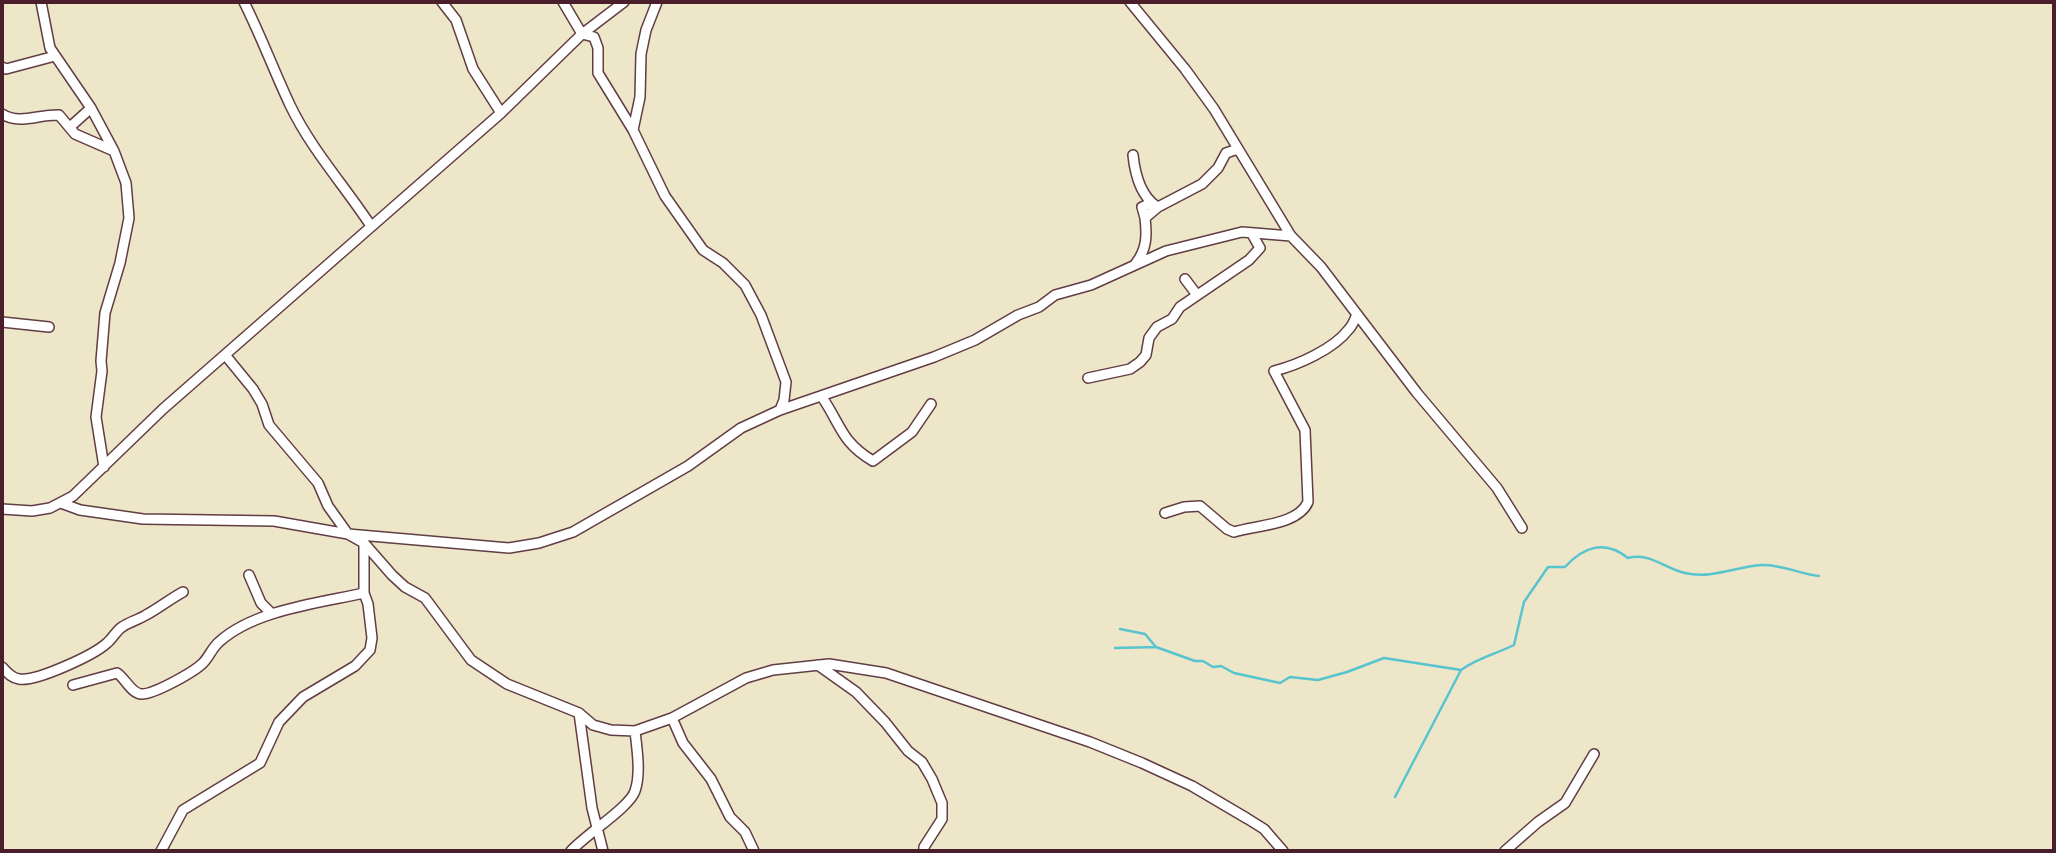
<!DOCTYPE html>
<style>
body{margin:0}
#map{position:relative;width:2056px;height:853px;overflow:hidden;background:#ede6c8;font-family:"Balsamiq Sans",sans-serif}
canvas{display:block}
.frame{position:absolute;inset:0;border:4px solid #4a1f2b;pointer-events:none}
</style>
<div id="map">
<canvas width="2056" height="853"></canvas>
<div class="frame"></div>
</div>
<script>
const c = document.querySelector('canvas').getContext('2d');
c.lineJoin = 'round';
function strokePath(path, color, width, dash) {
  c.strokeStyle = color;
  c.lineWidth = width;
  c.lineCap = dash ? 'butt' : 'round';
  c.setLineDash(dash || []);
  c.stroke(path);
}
const stream = new Path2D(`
 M1120 629 1145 634 1156 647
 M1115 648 1156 647 1195 661H1203L1213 667 1221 666 1234 673 1280 683 1290 677 1318 680 1347 672 1384 658 1461 670
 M1395 797 1461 670C1477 658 1496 654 1514 645L1524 602 1548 567H1565C1583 547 1605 539 1628 558 1649 552 1666 569 1685 573 1712 579 1735 567 1761 565 1782 564 1799 574 1819 576`);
const minor = new Path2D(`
 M41 2 50 48 91 108 114 151
 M244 2C261 36 274 71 290 105 311 149 344 185 371 226
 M442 2 456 20 473 69 501 113
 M1130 2 1185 69 1214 109 1291 236 1321 267 1417 393 1497 488 1522 528
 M2 67 6 69 55 56
 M2 114C20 125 39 114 59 115L75 134 114 151 126 183 129 218 120 263 105 313 101 361 102 371 96 417 104 467
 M70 127 91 108
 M633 130 640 97 641 54 646 30 657 2
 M1133 155C1135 174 1140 195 1156 206
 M1151 203 1142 207 1145 218 1158 207 1202 184 1218 168 1226 153 1238 149
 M1136 263C1147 249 1147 235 1145 218
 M1185 279 1197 295
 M2 322 49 327
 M226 356 253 389 262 404 269 425 318 483 328 506 348 534 364 543 392 575 405 587 425 598 471 660 507 684 579 713 593 725 611 730 635 731 672 718 746 678 773 670 829 664 886 673 1090 742 1142 763 1192 786 1248 819 1264 829 1283 851
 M1088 378 1130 369 1140 362 1146 355 1149 338 1157 327 1172 319 1180 307 1249 260 1260 248 1252 234
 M822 397C841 425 841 442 873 461L912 432 931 404
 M780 410 934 357 975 340 1018 315 1039 307 1055 295 1091 285 1166 251 1242 232 1291 236
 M61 503 80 510 143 519 274 521 348 534 509 548 539 543 573 532 688 466 741 428 780 410 784 400 786 382 761 315 745 285 723 263 703 250 665 196 633 130 598 73V48L594 37 582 34 563 2
 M2 509 32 511 50 508 73 496 163 409 501 113 582 34 624 2
 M1165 513 1184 507 1200 506 1227 529 1234 532C1257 525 1298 525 1308 502L1305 430 1274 371C1298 365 1334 349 1349 329 1353 325 1355 319 1357 314
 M249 575 261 603 272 614
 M818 665 856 692 885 722 908 751 922 762 932 779 942 803V819L924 847V851
 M2 667C7 672 11 678 19 679 36 682 94 655 107 643 113 638 116 631 122 627 129 622 138 620 146 615 159 608 170 599 183 592
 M73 685 117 673C125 678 131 693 141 694 153 695 194 672 203 663 209 657 212 648 219 642 254 610 319 603 364 593
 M579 713 592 808 603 851
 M672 718 683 743 711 779 730 817 745 832 754 851
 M161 851 183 810 260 763 279 722 303 697 355 666 370 650 372 638 368 604 364 593V543
 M571 851C585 835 630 807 635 791 641 774 637 749 635 731
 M1505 851 1538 822 1565 803 1594 754`);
strokePath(stream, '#57c4d0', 2.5);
strokePath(minor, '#623d43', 12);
strokePath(minor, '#fff', 9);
</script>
